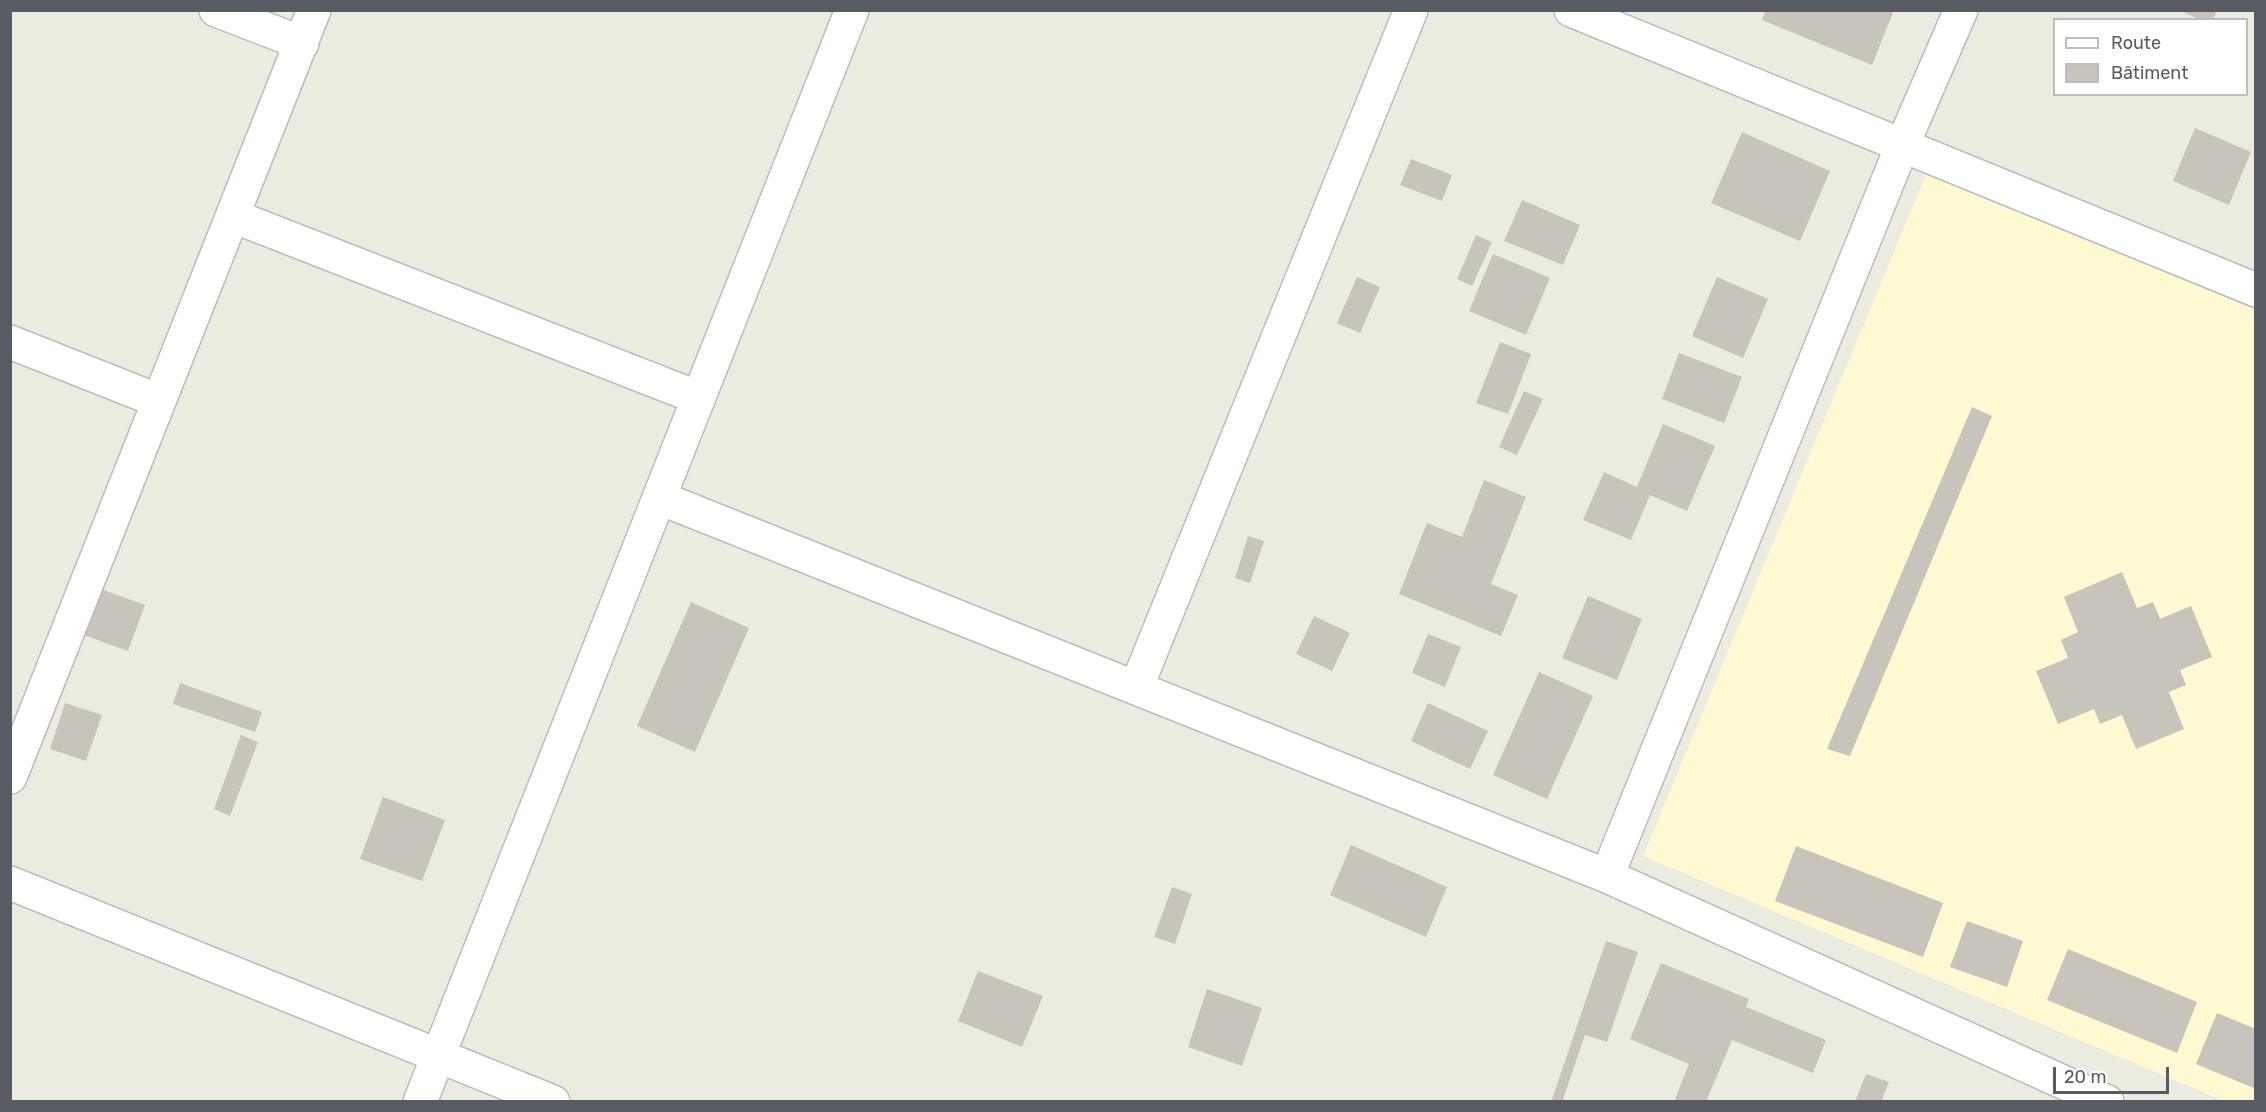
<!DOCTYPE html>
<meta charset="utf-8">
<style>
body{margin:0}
#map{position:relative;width:2266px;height:1112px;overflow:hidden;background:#ecebdf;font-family:Rubik,sans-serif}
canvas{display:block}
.frame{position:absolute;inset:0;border:12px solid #585b61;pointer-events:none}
.legend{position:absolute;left:2053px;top:18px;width:195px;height:78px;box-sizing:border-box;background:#fff;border:2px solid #bcbdc0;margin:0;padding:8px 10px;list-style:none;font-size:18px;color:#585b61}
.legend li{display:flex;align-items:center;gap:12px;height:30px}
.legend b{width:30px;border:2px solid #bcbdc0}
.scale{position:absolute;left:2053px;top:1067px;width:116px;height:27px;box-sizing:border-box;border:3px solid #585b61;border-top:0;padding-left:8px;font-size:18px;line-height:21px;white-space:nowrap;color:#585b61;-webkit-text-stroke:4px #fff;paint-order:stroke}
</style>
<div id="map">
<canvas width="2266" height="1112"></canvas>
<div class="frame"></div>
<ul class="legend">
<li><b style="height:8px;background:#fff"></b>Route</li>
<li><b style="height:16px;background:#c7c4bc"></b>Bâtiment</li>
</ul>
<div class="scale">20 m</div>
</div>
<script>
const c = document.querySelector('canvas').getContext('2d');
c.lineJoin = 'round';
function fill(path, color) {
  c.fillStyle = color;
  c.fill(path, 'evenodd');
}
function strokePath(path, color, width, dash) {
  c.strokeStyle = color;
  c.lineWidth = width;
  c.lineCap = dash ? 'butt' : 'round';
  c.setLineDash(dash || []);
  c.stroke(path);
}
const commercial = new Path2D(`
 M1927 172 2255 310V1101H2224L1643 856Z`);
const building = new Path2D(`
 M1766 10H1894L1872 65 1762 20Z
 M2186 10H2217L2213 20H2201L2185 13Z
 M2195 128 2251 152 2229 205 2173 181Z
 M1742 132 1830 171 1800 241 1711 203Z
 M1411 159 1452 175 1442 201 1400 185Z
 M1522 200 1580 225 1563 265 1504 241Z
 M1476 235 1492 242 1472 286 1457 279Z
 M1493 254 1550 278 1526 335 1469 311Z
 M1357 277 1380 287 1360 333 1337 323Z
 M1717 277 1768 299 1743 358 1692 336Z
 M1500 342 1531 354 1508 414 1476 403Z
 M1679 353 1742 377 1724 423 1662 399Z
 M1524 391 1543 399 1517 455 1499 447Z
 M1972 407 1992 416 1850 756 1827 749Z
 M1663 424 1715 446 1687 511 1650 495 1631 540 1583 520 1604 472 1637 487Z
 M1484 480 1526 497 1491 584 1518 595 1501 636 1399 594 1427 523 1462 537Z
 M1248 536 1264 541 1250 583 1235 578Z
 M2122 572 2137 608 2153 602 2160 619 2191 606 2212 657 2180 670 2186 685 2169 692 2184 729 2136 749 2122 715 2100 724 2094 709 2058 724 2036 671 2068 658 2061 640 2078 632 2064 597Z
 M98 588 145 605 128 651 81 634Z
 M1588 596 1642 619 1617 680 1562 658Z
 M691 602 749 628 695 752 637 726Z
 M1314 616 1350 633 1332 671 1296 654Z
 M1428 634 1461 647 1445 687 1412 673Z
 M1539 672 1593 696 1547 799 1493 775Z
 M180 683 262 712 255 732 173 704Z
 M65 703 102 715 86 761 50 749Z
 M1428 703 1488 731 1470 769 1411 741Z
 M241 735 258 742 230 816 214 809Z
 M383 797 445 820 422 881 360 859Z
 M1351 845 1447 887 1426 937 1330 895Z
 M1796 846 1943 903 1923 957 1775 901Z
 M1172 887 1192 894 1175 944 1154 937Z
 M1967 921 2023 941 2007 987 1950 967Z
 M1606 941 1638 952 1607 1042 1585 1035 1562 1102H1551Z
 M2068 949 2197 1002 2177 1053 2047 1000Z
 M1661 963 1749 999 1746 1007 1826 1040 1813 1073 1732 1040 1706 1102H1680L1675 1099 1689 1064 1630 1039Z
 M978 971 1043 996 1022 1047 958 1021Z
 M1207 989 1262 1008 1242 1066 1188 1047Z
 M2217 1013 2256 1029V1089L2196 1064Z
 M1866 1074 1889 1082 1881 1102H1855Z`);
const minor = new Path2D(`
 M216 10 302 43
 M1571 10 2256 290
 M233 216 699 398
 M10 342 159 401
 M660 498 1607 876 2107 1102
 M1136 688 1411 10
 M10 777 314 10
 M1607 876 1902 146 1961 10
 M10 883 553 1102
 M420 1102 852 10`);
fill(commercial, '#fff9d2');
fill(building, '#c7c4bc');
strokePath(minor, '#babcc2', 36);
strokePath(minor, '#fff', 33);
</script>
